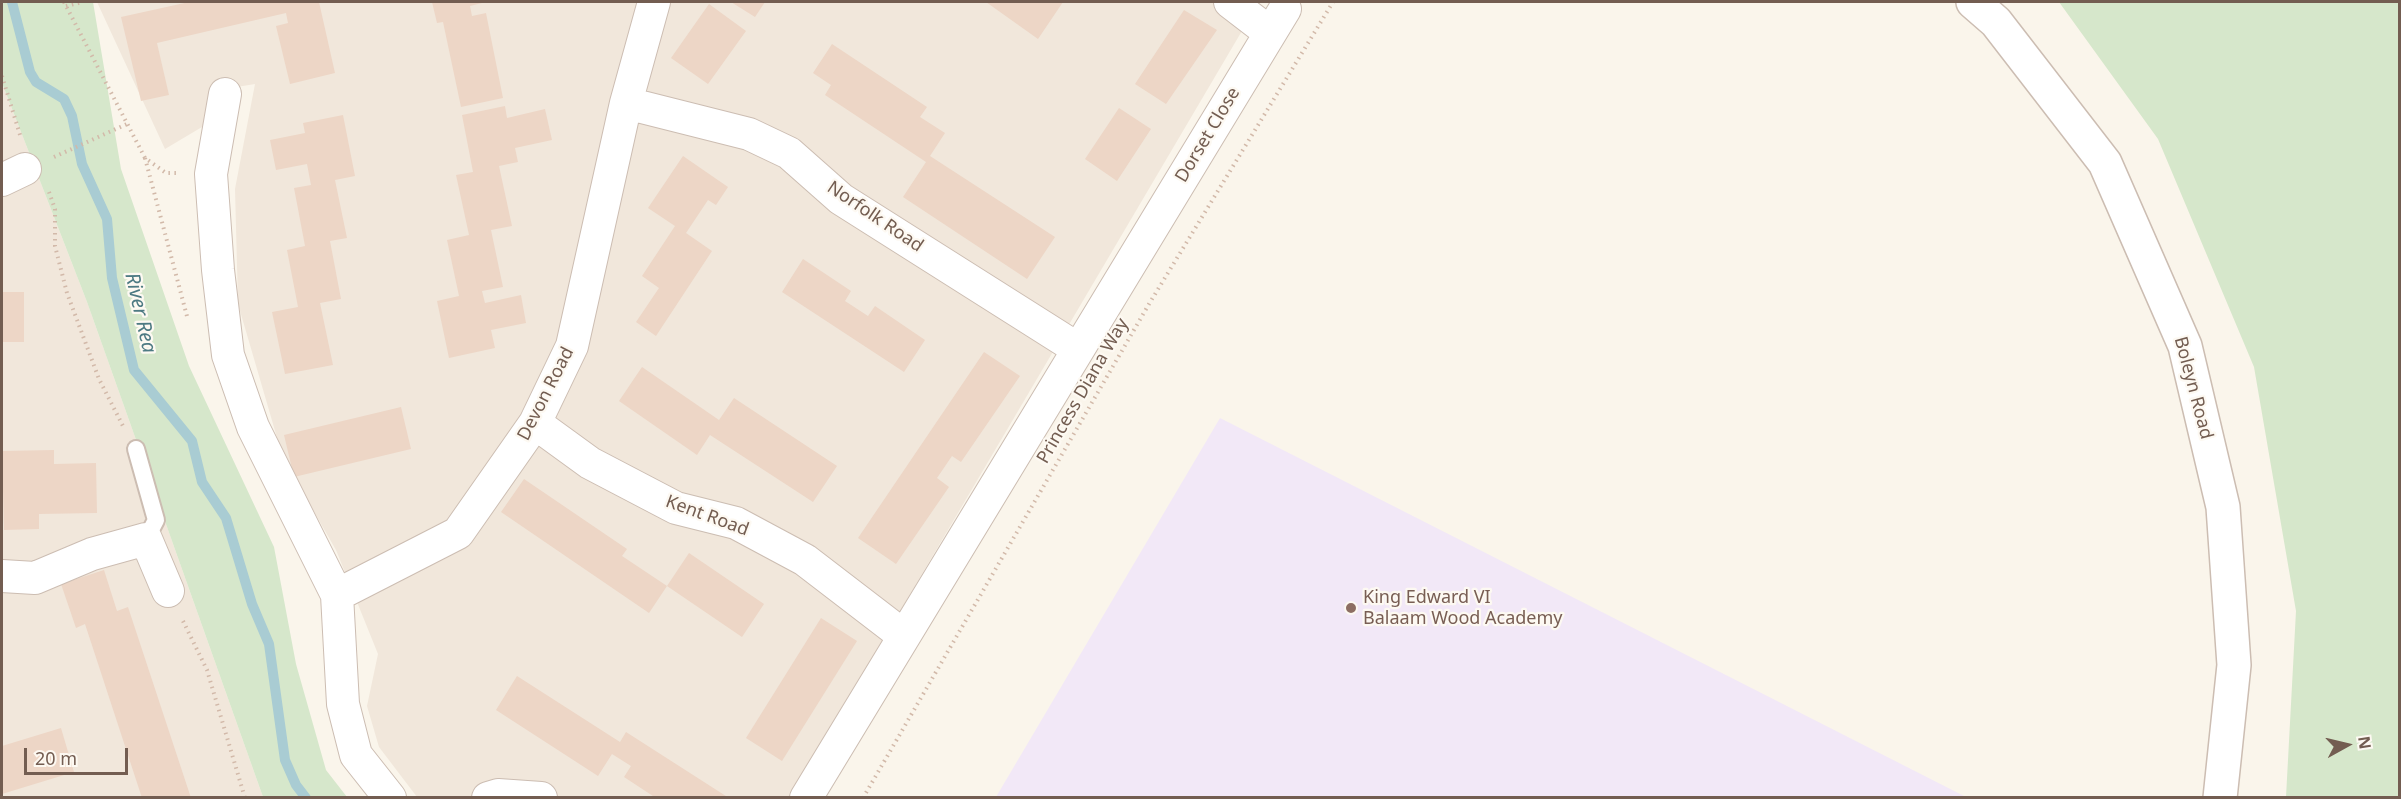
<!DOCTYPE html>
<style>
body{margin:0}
#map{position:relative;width:2401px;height:799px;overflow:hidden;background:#faf5eb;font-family:"Noto Sans",sans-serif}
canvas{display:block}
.frame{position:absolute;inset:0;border:3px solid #735d51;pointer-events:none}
.north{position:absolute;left:2317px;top:715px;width:60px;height:60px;-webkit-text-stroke:4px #fdf9f2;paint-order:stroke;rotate:82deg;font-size:16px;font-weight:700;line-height:24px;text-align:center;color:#735d51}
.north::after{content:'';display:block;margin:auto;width:21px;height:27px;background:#735d51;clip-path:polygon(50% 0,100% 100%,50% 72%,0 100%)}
.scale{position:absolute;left:24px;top:748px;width:104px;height:27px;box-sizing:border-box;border:3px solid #735d51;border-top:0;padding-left:8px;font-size:18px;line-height:21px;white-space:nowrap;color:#735d51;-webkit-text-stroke:4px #fdf9f2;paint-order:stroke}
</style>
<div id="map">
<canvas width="2401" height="799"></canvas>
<div class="frame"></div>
<div class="north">N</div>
<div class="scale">20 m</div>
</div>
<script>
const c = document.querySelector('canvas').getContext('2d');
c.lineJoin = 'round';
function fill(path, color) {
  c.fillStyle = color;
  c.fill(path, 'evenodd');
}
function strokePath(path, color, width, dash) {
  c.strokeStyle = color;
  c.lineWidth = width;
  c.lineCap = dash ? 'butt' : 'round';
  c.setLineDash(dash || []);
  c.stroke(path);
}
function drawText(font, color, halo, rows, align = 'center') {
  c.font = font + ' "Noto Sans",sans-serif';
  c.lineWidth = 4.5;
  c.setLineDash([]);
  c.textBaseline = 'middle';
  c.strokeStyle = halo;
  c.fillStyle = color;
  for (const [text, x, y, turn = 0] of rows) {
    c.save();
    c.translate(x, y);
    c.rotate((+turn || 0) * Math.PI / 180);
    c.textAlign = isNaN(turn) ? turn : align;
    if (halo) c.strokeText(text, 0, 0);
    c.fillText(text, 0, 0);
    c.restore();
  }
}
const residential = new Path2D(`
 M97 2H1259L790 798 417 797 379 747 367 706 378 654 336 550 294 477 278 441 238 304 235 189 255 84 218 90 202 127 165 149Z
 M2 83 87 302 263 797H2Z`);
const education = new Path2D(`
 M1220 418 1966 797H996Z`);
const green = new Path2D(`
 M2 2H93L121 169 189 366 274 547 296 664 326 770 347 797H263L87 302 2 83Z
 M2059 2H2399V797H2286L2296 611 2254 367 2158 139Z`);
const stream = new Path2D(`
 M12 2 30 72 36 82 64 99 72 116 82 164 107 219 112 278 134 370 192 441 202 482 226 518 252 604 269 644 285 760 296 785 306 798`);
const building = new Path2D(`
 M189 2H319L335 73 290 84 276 26 288 23 286 13 157 43 169 95 141 101 121 17Z
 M432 2H486L470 6 472 16 486 13 503 98 461 107 443 22 437 23Z
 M731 2H765L755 17Z
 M986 2H1063L1038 39Z
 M709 4 746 31 708 84 671 58Z
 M1184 10 1217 30 1166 104 1135 84Z
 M832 44 927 107 920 117 945 133 930 156 1055 237 1027 279 903 197 926 162 825 95 831 85 813 73Z
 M505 106 507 118 545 109 552 140 515 148 518 162 499 166 512 226 491 230 503 287 482 291 485 303 521 295 526 323 491 330 495 348 449 358 437 301 459 296 447 240 469 235 456 175 473 172 462 115Z
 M1119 108 1151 129 1117 181 1085 159Z
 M343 115 355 176 335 180 347 238 330 241 341 299 320 303 333 365 285 374 272 312 298 307 287 250 305 246 294 188 311 185 307 164 276 170 270 140 305 133 303 123Z
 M683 156 728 187 716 205 708 200 686 233 712 251 656 336 636 322 659 288 642 276 675 226 648 208Z
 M803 259 851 291 845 301 868 316 875 306 925 340 904 372 782 292Z
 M2 292H24V342H2Z
 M984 352 1020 376 961 462 952 456 937 478 949 487 896 564 858 538Z
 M642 367 719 420 734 398 837 466 813 502 710 435 697 455 619 401Z
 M401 407 411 449 294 477 284 435Z
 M54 450V464L96 463 97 513 39 514V529L4 530 2 451Z
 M524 479 627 549 622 556 667 586 649 613 501 512Z
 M689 553 764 604 742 637 667 586Z
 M104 570 117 611 128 607 191 798H142L85 624 76 628 61 584Z
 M821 618 857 641 782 761 746 738Z
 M517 676 620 742 626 732 729 798H656L624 777 631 766 612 754 598 776 496 710Z
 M61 728 74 772 2 794V746Z`);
const path = new Path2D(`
 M64 2 145 158 166 173H179
 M66 6 83 2
 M2 76 21 138
 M54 157 127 124
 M145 158 188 320
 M49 192 55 209V246L67 293 99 379 124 428
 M183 621 207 670 245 798
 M863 798 1149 304 1333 2`);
const service = new Path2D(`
 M136 449 156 520 146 539`);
const minor = new Path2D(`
 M1230 2 1269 32
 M225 94 211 174 218 270 228 355 253 427 337 595 343 704 356 755 390 798
 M626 103 749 134 789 153 841 199 1078 349
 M2 180 25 169
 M535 423 590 463 676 508 736 523 805 560 904 636
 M2 576 35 578 92 554 146 539 168 591
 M337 595 458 533 535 423 572 346 626 103 654 2
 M488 798 498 795 541 798
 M806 798 1285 9`);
const tertiary = new Path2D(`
 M1973 2 1996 22 2105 163 2185 346 2223 507 2234 665 2220 798`);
const markers = [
 [1351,608,6,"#8d6e63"]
];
const streetNames = [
 ["Dorset Close",1208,135,-59],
 ["Norfolk Road",875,217,34],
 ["Boleyn Road",2193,388,75],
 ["Princess Diana Way",1083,391,-60],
 ["Devon Road",546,394,-63],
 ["Kent Road",707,516,20]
];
const educationNames = [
 ["King Edward VI",1363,598],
 ["Balaam Wood Academy",1363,619]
];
const waterNames = [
 ["River Rea",140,313,77]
];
fill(residential, '#f1e7db');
fill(education, '#f2e8f7');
fill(green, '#d6e7cb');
strokePath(stream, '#a9ccd3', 10);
fill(building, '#edd6c6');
strokePath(service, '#ccbdb2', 20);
strokePath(minor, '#ccbdb2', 34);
strokePath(tertiary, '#ccbdb2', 36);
strokePath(path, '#d2b9a9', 4, [1.5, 4.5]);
strokePath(service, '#fff', 16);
strokePath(minor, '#fff', 32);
strokePath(tertiary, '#fff', 33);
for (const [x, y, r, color] of markers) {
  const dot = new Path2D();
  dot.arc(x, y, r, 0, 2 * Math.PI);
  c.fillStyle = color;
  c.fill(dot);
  strokePath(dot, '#fdf9f2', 2);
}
drawText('18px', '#735d51', '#fdf9f2', streetNames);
drawText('18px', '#785e54', '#fdf9f2', educationNames, 'left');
drawText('italic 20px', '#4d7a83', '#fdf9f2', waterNames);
</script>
